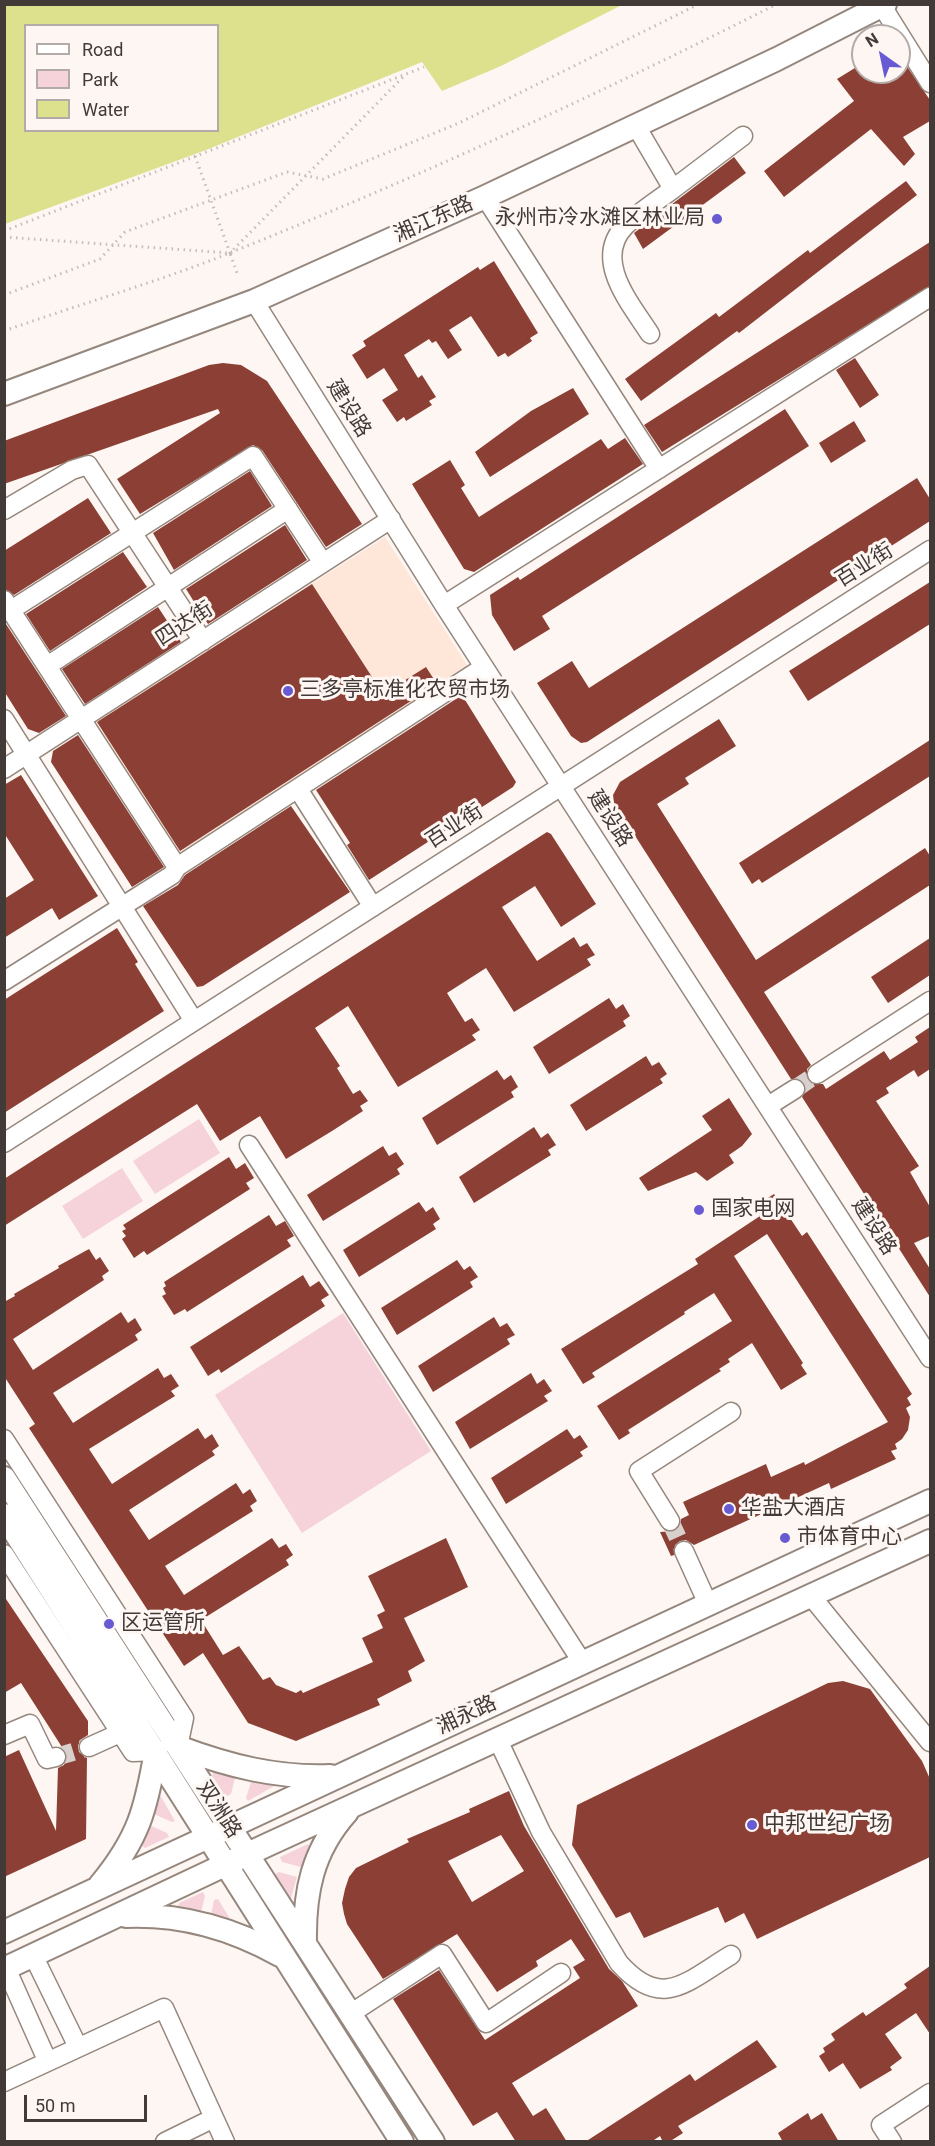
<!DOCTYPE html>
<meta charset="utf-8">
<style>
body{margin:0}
#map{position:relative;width:935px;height:2146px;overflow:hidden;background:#fdf6f2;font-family:Roboto,sans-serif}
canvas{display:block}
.frame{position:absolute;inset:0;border:6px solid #413a36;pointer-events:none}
.legend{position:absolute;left:24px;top:24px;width:195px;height:108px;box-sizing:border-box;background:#fdf6f2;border:2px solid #b2aba7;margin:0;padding:8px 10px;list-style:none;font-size:18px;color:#413a36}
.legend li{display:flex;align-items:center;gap:12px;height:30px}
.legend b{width:30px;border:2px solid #b2aba7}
.north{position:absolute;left:851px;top:24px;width:60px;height:60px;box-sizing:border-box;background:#fdf6f2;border:2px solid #b2aba7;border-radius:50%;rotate:327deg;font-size:16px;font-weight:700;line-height:24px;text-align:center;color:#413a36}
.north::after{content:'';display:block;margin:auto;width:21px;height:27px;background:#675ad3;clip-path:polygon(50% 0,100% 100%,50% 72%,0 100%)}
.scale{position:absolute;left:24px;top:2095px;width:123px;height:27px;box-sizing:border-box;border:3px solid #413a36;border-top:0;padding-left:8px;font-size:18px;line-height:21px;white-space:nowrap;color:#413a36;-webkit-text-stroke:4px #fdf6f2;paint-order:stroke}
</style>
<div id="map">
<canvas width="935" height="2146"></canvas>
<div class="frame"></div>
<ul class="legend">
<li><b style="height:8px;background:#fff"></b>Road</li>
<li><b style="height:16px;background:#f6d3da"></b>Park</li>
<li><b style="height:16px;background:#dde18e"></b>Water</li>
</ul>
<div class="north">N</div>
<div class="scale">50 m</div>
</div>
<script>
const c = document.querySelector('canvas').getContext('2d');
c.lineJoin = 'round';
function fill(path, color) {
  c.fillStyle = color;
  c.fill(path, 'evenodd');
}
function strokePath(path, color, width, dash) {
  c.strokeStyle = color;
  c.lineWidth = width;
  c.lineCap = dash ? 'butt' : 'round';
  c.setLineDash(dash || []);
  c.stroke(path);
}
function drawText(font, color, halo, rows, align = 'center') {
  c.font = font + ' Roboto,"Noto Sans SC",sans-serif';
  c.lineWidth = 6;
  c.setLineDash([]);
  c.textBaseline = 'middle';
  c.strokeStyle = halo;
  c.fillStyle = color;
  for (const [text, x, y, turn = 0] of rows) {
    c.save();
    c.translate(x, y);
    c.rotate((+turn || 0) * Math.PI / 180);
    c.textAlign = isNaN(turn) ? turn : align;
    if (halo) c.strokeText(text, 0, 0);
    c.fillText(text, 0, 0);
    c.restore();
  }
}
const built = new Path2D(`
 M385 537 469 668 176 855 92 724Z`);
const green = new Path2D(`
 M199 1119 220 1153 155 1194 133 1161Z
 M122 1168 143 1201 83 1239 62 1206Z
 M343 1313 431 1451 302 1533 215 1395Z
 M214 1771 235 1778 231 1794 225 1797 212 1776Z
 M251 1782H273L276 1785 248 1801 246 1798Z
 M158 1794 160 1795 175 1821 172 1822 154 1814 155 1797Z
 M149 1825 167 1833 169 1837 145 1848 141 1845Z
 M308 1844 310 1846 301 1867 282 1862 280 1857Z
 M279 1872 297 1877 291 1898 288 1899 273 1875Z
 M203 1892 205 1896 201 1912 178 1907 179 1903Z
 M218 1899 232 1922 211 1915 214 1900Z`);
const water = new Path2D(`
 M5 4H622V5L501 66 442 91 422 62 206 150 5 224ZM26 26H218V130H26Z`);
const building = new Path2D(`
 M899 55 930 100V121L903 137 915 154 904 166 871 129 784 197 764 171 854 101 837 79 863 63V72H899Z
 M734 157 746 173 643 249 634 233Z
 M906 181 917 195 739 333 737 331 641 401 625 379 716 313 719 317 808 250 810 253Z
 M930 242V286L662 452 644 425Z
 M494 261 538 333 530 338 532 341 508 357 505 353 498 357 471 316 449 330 462 350 448 359 436 341 432 343 429 339 404 355 418 378 422 375 436 397 429 401 432 405 406 421 404 417 397 422 382 400 398 390 384 368 367 379 352 355 366 346 363 341 478 267 480 270Z
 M855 358 879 395 860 408 836 370Z
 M223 363 241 365 267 381 362 524 326 547 262 450 253 445 140 514 117 479 220 413 218 409 4 484V441L209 365Z
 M573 388 589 414 490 477 475 452 531 411Z
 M785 409 809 446 542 616 550 629 514 651 492 615 490 595 518 577 520 580Z
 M854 421 866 441 831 463 819 443Z
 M625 438 643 464 474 572 464 569 412 484 450 460 465 485 461 488 479 517 601 439 608 449Z
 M250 471 272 506 174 570 153 533Z
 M917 478 930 499V521L587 742 581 743 571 736 537 683 572 661 589 688Z
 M88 498 111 533 14 595 4 589V551Z
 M285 525 307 560 208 624 186 589Z
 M123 552 147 587 50 651 26 614Z
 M930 582V624L808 701 789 671Z
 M312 584 383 694 426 667 437 684 180 851 97 722Z
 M158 607 181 642 85 704 62 669Z
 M4 621 66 716 39 733 28 729 4 691Z
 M462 695 516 782 513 787 369 880 347 845 350 843 316 790Z
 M719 719 736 746 685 778 689 784 657 804 756 960 925 848 930 856V885L764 992 811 1065 807 1069V1080L812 1084H823L826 1089 884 1051 890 1060 918 1042 915 1037 930 1027V1069L918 1077 914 1070 886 1088 889 1093 876 1101 919 1166 910 1172 930 1207V1236L914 1243 930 1269V1297L802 1097 806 1089 804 1083 800 1079H791L614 803 613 795 620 782Z
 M78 735 164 867 132 887 51 762 53 751Z
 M930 740V776L762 883 759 879 752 884 739 863Z
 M21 775 98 896 59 920 52 908 4 938V899L34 880 4 833V785Z
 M291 806 350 892 203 986 197 987 143 906 178 885 185 875Z
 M547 832 551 834 596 904 561 927 535 886 502 907 537 961 574 937 580 947 587 943 595 955 587 959 591 965 514 1012 486 968 447 993 465 1022 472 1018 480 1030 472 1035 476 1040 398 1087 348 1006 315 1028 340 1066 337 1068 353 1094 360 1090 368 1101 360 1106 363 1111 332 1131 286 1159 260 1116 220 1141 197 1104 4 1226V1179Z
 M117 928 138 962 135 964 164 1011 4 1113V1000Z
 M930 938V975L888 1003 871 977Z
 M609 998 616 1009 623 1004 630 1016 623 1021 626 1026 549 1074 533 1047Z
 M646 1056 652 1066 659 1062 667 1074 660 1079 663 1083 586 1131 570 1105Z
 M497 1070 504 1080 511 1075 518 1087 511 1092 514 1097 437 1145 422 1118Z
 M729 1098 752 1134 742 1146 729 1155 734 1163 707 1181 696 1172 648 1191 639 1178 712 1130 702 1116Z
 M534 1127 541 1138 548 1133 556 1145 548 1150 551 1155 474 1203 459 1177Z
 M383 1146 389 1156 396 1152 404 1164 397 1169 400 1174 323 1221 307 1195Z
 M229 1157 236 1169 245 1163 254 1178 246 1183 250 1189 147 1255 144 1251 134 1258 122 1239 126 1236 122 1231 126 1229 123 1225Z
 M774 1194 802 1236 807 1232 912 1394 907 1398 911 1405 906 1408 910 1417 908 1430 902 1439 895 1444 897 1449 891 1451 896 1459 831 1489 829 1483 694 1545 686 1540 680 1541 675 1545 674 1555 671 1556 660 1532 675 1531 680 1526 681 1519 689 1515 683 1502 766 1464 771 1477 804 1462 805 1465 888 1422 767 1234 734 1256 803 1363 801 1365 807 1374 781 1390 752 1343 728 1359 730 1362 719 1369 721 1371 628 1430 630 1433 619 1440 597 1406 732 1321 714 1293 684 1312 685 1314 592 1373 595 1377 583 1384 561 1349 698 1264 695 1259 760 1216 754 1207Z
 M419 1202 426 1212 433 1207 440 1219 433 1224 436 1229 359 1277 343 1250Z
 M269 1215 276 1226 285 1221 294 1236 287 1240 291 1246 187 1312 185 1309 174 1315 162 1296 166 1294 163 1288 166 1286 164 1282Z
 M89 1249 96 1260 100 1257 109 1271 102 1276 104 1280 13 1339 33 1370 121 1312 128 1323 135 1318 142 1330 135 1335 138 1340 53 1393 73 1423 158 1368 164 1378 171 1374 179 1386 171 1391 175 1396 89 1449 112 1484 198 1428 205 1439 212 1434 219 1446 212 1451 215 1455 129 1510 149 1540 236 1483 243 1494 250 1489 257 1501 250 1506 253 1511 165 1566 184 1595 272 1538 279 1548 286 1544 293 1555 286 1560 289 1565 201 1620 223 1655 239 1646 263 1680 270 1677 276 1685 296 1693 301 1690 303 1693 373 1662 362 1638 383 1628 377 1615 385 1611 368 1576 446 1538 468 1587 404 1618 425 1661 408 1671 412 1681 377 1699 380 1705 296 1741 248 1723 203 1653 184 1666 29 1428 35 1424 4 1376V1302L15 1296 14 1294 59 1268 58 1266Z
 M457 1260 464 1270 470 1266 478 1277 470 1282 473 1287 397 1335 381 1308Z
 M303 1275 310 1287 319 1281 329 1295 321 1300 325 1306 221 1373 219 1369 208 1376 190 1347Z
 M494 1317 500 1327 507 1323 515 1335 507 1339 510 1344 433 1392 418 1366Z
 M531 1373 537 1384 544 1379 552 1391 544 1396 548 1401 470 1449 455 1422Z
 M567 1429 574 1439 580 1435 588 1447 580 1452 583 1456 506 1504 491 1478Z
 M4 1596 88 1721V1735L80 1740 78 1746 79 1752 87 1758 86 1839 4 1877V1757L19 1750 56 1831 58 1768 64 1765 67 1755 21 1683 4 1693Z
 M843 1681 870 1689 922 1761 930 1779V1857L757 1939 744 1913 725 1923 718 1907 644 1938 630 1912 616 1918 572 1845 577 1805 828 1683Z
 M509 1791 524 1826 609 1969 622 1981 638 2006 512 2083 533 2116 546 2108 567 2142H516L497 2112 473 2126 393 1999 439 1970 485 2040 580 1978 573 1967 585 1960 571 1939 536 1961 538 1966 497 1992 457 1934 383 1979 347 1924 344 1914 342 1903 345 1889 349 1877 356 1868 409 1842 407 1839 470 1812 469 1809ZM501 1835 524 1871 472 1902 448 1861Z
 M930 1966V2034L916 2013 885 2034 902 2058 890 2067 892 2070 860 2089 843 2063 829 2072 819 2056 825 2052 823 2048 835 2040 831 2034 863 2012 866 2016 907 1988 904 1984Z
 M757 2040 777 2067 678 2126 683 2133 669 2142H663L660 2136 651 2142H585L690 2074 695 2081Z
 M808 2113 811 2120 822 2113 839 2142H783L778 2133Z`);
const minorTunnel = new Path2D(`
 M795 1089 817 1074
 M670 1521 684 1551
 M56 1757 89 1747`);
const path = new Path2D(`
 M195 156 230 253 404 76
 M4 231 424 67
 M4 237 230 253 238 276
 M4 295 100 259 125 232 287 172 323 179 459 123 699 4
 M4 331C80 304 158 282 232 252 417 178 599 94 777 4`);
const minor = new Path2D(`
 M882 6 930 83
 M636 126 673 189C657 201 639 212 625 226 592 260 631 304 650 334
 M673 189 743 136
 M485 197 659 469
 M254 301 444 605 930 1358
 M4 510 72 470 88 465 203 641
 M4 600 177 867
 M444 605 930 297
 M11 610 253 456 323 563
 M47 666 288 509
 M4 719 194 1021
 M4 769 391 519
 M298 789 373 907
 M4 981 172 875 177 867 484 667
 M817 1074 930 1001
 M768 1106 795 1089
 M4 1143 930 550
 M249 1145 582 1662
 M4 1439 184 1718 178 1747
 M670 1521 639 1471 731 1412
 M684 1551 708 1604
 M4 1554 133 1752 156 1751
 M811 1596 930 1742
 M4 1735 30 1724 47 1759 56 1757
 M498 1740 541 1832 619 1963C662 2011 686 1982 731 1955
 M89 1747 120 1733
 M33 1955 78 2047
 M6 1968 47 2060
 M350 2014 442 1954 486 2023 561 1973
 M4 2082 164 2008 225 2142
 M165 2142 214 2118
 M892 2142 881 2125 930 2093`);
const major = new Path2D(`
 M4 394 254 301 485 197 777 59 885 4
 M4 1478 433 2142
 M4 1515 402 2142
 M178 1747C229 1766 276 1778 330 1776
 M100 1885C139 1838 146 1809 156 1751
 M126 1916C182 1914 231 1928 280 1955
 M4 1932 930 1501
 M305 1943C304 1893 312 1851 347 1812
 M4 1969 267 1845 930 1541`);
const markers = [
 [717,219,6,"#675ad3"],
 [288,691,6,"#675ad3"],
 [699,1210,6,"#675ad3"],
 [729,1509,6,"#675ad3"],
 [785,1538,6,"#675ad3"],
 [109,1624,6,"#675ad3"],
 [752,1825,6,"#675ad3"]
];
const poiNames = [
 ["永州市冷水滩区林业局",705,219,"right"],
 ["三多亭标准化农贸市场",300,691],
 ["国家电网",711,1210],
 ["华盐大酒店",741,1509],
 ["市体育中心",797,1538],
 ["区运管所",121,1624],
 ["中邦世纪广场",764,1825]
];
const streetNames = [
 ["湘江东路",434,220,-24],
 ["建设路",348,409,58],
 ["百业街",865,566,-32],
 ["四达街",185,625,-33],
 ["建设路",609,819,57],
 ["百业街",455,827,-33],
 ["建设路",873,1227,57],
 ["湘永路",467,1716,-25],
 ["双洲路",218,1810,57]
];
fill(built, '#fee7d8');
fill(green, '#f6d3da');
fill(water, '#dde18e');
fill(building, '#8c4035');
strokePath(minorTunnel, '#d7d0cc', 18, [18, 9]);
strokePath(minor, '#95877d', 21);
strokePath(major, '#95877d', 26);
strokePath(path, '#c4bdb9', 3, [1.5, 4.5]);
strokePath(minor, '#fff', 18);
strokePath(major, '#fff', 22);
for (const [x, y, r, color] of markers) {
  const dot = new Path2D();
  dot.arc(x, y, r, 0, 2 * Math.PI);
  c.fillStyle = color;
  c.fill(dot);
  strokePath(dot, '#fdf6f2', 2);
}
drawText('21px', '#413a36', '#fdf6f2', poiNames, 'left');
drawText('21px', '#413a36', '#fdf6f2', streetNames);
</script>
